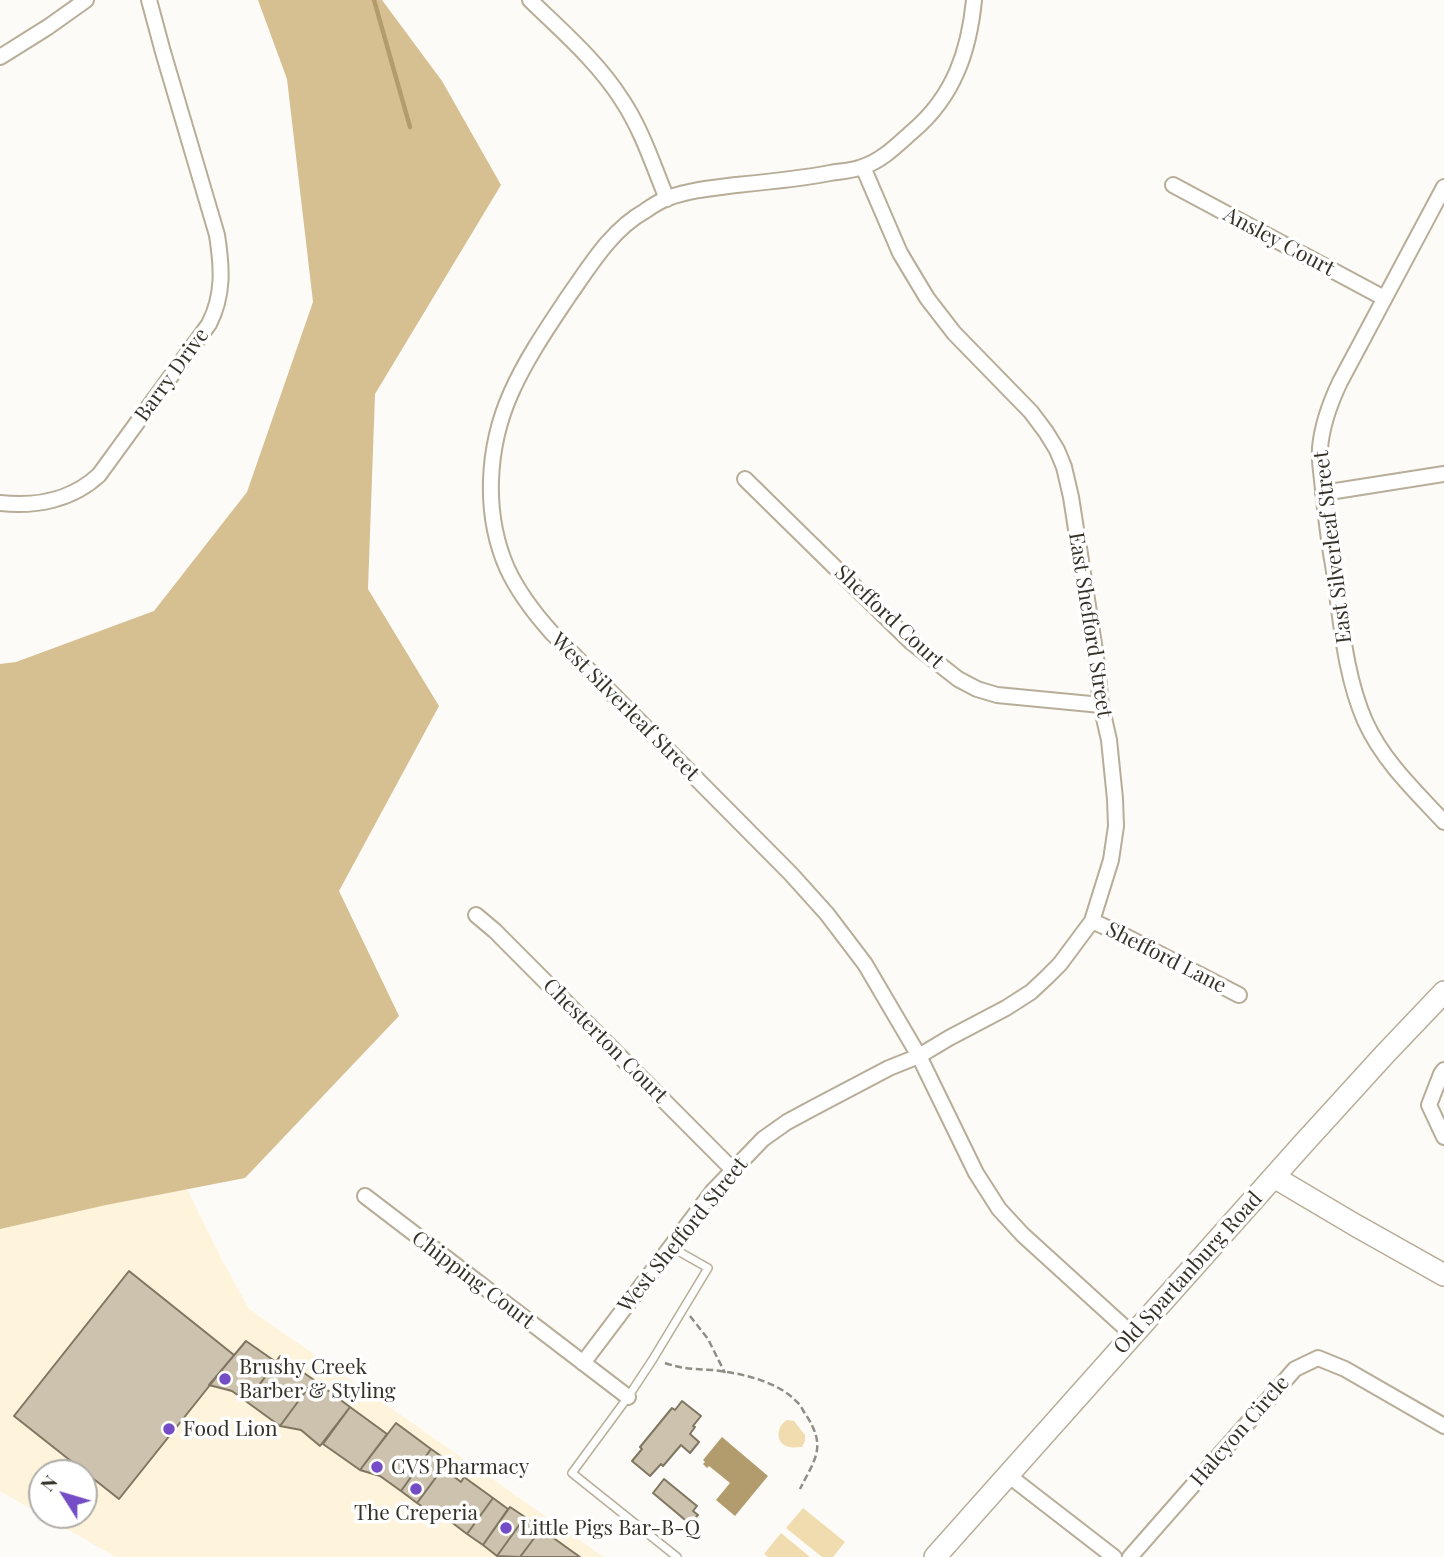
<!DOCTYPE html>
<style>
body{margin:0}
#map{position:relative;width:1444px;height:1557px;overflow:hidden;background:#fdfbf7;font-family:"Playfair Display",serif}
canvas{display:block}
.north{position:absolute;left:28px;top:1459px;width:70px;height:70px;box-sizing:border-box;background:#fff;border:2px solid #afada9;border-radius:50%;rotate:307deg;font-size:19px;font-weight:700;line-height:28px;text-align:center;color:#363229}
.north::after{content:'';display:block;margin:auto;width:24px;height:32px;background:#744cc5;clip-path:polygon(50% 0,100% 100%,50% 72%,0 100%)}
</style>
<div id="map">
<canvas width="1444" height="1557"></canvas>
<div class="north">N</div>
</div>
<script>
const c = document.querySelector('canvas').getContext('2d');
c.lineJoin = 'round';
function fill(path, color) {
  c.fillStyle = color;
  c.fill(path, 'evenodd');
}
function strokePath(path, color, width, dash) {
  c.strokeStyle = color;
  c.lineWidth = width;
  c.lineCap = dash ? 'butt' : 'round';
  c.setLineDash(dash || []);
  c.stroke(path);
}
function drawText(font, color, halo, rows, align = 'center') {
  c.font = font + ' "Playfair Display",serif';
  c.lineWidth = 7;
  c.setLineDash([]);
  c.textBaseline = 'middle';
  c.strokeStyle = halo;
  c.fillStyle = color;
  for (const [text, x, y, turn = 0] of rows) {
    c.save();
    c.translate(x, y);
    c.rotate((+turn || 0) * Math.PI / 180);
    c.textAlign = isNaN(turn) ? turn : align;
    if (halo) c.strokeText(text, 0, 0);
    c.fillText(text, 0, 0);
    c.restore();
  }
}
const built = new Path2D(`
 M0 1158 173 1161 222 1260 249 1309 604 1557H116L42 1515H84V1473H42V1515L0 1491Z`);
const green = new Path2D(`
 M787 1420 794 1421 805 1435V1441L802 1447C798 1447 794 1448 789 1447 775 1444 776 1426 787 1420Z
 M803 1508 845 1542 833 1557H822L786 1528Z
 M781 1533 810 1557H768L764 1554Z`);
const forest = new Path2D(`
 M258 0H382L442 81 501 185 375 394 368 589 439 706 339 891 399 1016 245 1178 106 1205 0 1229V664L16 662 154 611 247 492 313 302 287 79Z`);
const water = new Path2D(`
 M722 1437 768 1476 735 1516 716 1500 730 1483 709 1466 707 1468 703 1464 705 1462 703 1460Z`);
const stream = new Path2D(`
 M374 0 410 127`);
const building = new Path2D(`
 M129 1271 234 1355 119 1499 14 1416Z
 M246 1341 276 1362 247 1402 232 1391 209 1385Z
 M280 1356 314 1380 280 1426 247 1402Z
 M314 1380 350 1407 320 1446 301 1430 280 1426Z
 M682 1401 701 1416 693 1426 695 1427 690 1434 699 1442 690 1453 681 1445 663 1466 661 1464 650 1476 632 1461 642 1449 640 1447 672 1408 675 1410Z
 M350 1407 387 1434 360 1470 323 1444Z
 M396 1423 431 1449 401 1491 380 1476 360 1470Z
 M431 1449 448 1461 417 1503 401 1491Z
 M443 1468 461 1482 464 1477 493 1498 467 1534 433 1508 430 1512 417 1503Z
 M664 1479 697 1506 693 1511 698 1515 690 1524 653 1493Z
 M493 1498 508 1509 483 1545 467 1534Z
 M510 1507 525 1517 497 1556 483 1545Z
 M525 1517 541 1529 520 1557 497 1556Z
 M541 1529 580 1557H520Z`);
const path = new Path2D(`
 M690 1316 708 1339 725 1373
 M665 1363C682 1369 695 1369 713 1370 740 1373 778 1381 797 1402 801 1405 803 1411 806 1415 827 1447 815 1459 800 1489`);
const lane = new Path2D(`
 M671 1247 708 1268 653 1359 628 1397 572 1473 677 1557`);
const street = new Path2D(`
 M530 0C562 31 598 62 622 100 642 130 653 165 667 199
 M974 0C969 51 954 96 913 131 898 144 882 161 862 167 852 171 841 171 830 173 799 179 767 182 736 185 713 188 690 190 668 198 660 201 652 206 645 211 611 230 590 266 568 297 548 327 526 359 511 393 487 447 483 513 507 568 518 592 534 613 552 633L791 874 827 914 865 964 919 1056 976 1173 999 1209 1023 1235 1133 1335
 M0 57 48 27 86 0
 M1173 185 1384 298
 M1444 187 1340 382C1330 403 1322 425 1320 448 1319 459 1321 470 1322 480 1325 509 1328 537 1333 565 1341 617 1344 673 1365 721 1383 761 1415 791 1444 822
 M745 479 911 642 958 679 977 689 997 695 1101 705
 M1323 493 1444 474
 M0 503C36 507 72 500 99 475L209 324C224 295 222 267 217 235L163 52 149 0
 M476 915 495 931 733 1170
 M1092 921 1123 935 1239 995
 M1444 1070 1441 1074 1429 1105 1444 1137
 M365 1196 628 1397
 M583 1363 713 1191 763 1139 787 1122 813 1108 889 1068 919 1056 949 1038 1006 1008 1031 992 1047 977 1060 964 1092 921 1111 860 1116 826 1115 799 1109 740 1101 705 1096 657 1071 497 1064 467 1057 450 1046 432 1031 412 954 333 927 298 900 253 863 167
 M1008 1475 1114 1557
 M1130 1557 1295 1369 1318 1358 1345 1369 1444 1426`);
const secondary = new Path2D(`
 M1274 1177 1355 1225 1444 1275
 M935 1557 1303 1144 1385 1054 1444 992`);
const markers = [
 [225,1379,7,"#744cc5"],
 [169,1429,7,"#744cc5"],
 [377,1467,7,"#744cc5"],
 [416,1489,7,"#744cc5"],
 [506,1528,7,"#744cc5"]
];
const streetNames = [
 ["Ansley Court",1279,242,28],
 ["Barry Drive",172,375,-54],
 ["East Silverleaf Street",1333,547,-97],
 ["Shefford Court",889,617,43],
 ["East Shefford Street",1090,625,81],
 ["West Silverleaf Street",625,707,45],
 ["Shefford Lane",1166,958,27],
 ["Chesterton Court",605,1041,45],
 ["West Shefford Street",683,1235,-51],
 ["Old Spartanburg Road",1188,1273,-48],
 ["Chipping Court",473,1280,37],
 ["Halcyon Circle",1240,1431,-49]
];
const poiNames = [
 ["Brushy Creek",239,1367],
 ["Barber & Styling",239,1391],
 ["Food Lion",183,1429],
 ["CVS Pharmacy",391,1467],
 ["The Creperia",416,1513,"center"],
 ["Little Pigs Bar-B-Q",520,1528]
];
fill(built, '#fef3db');
fill(green, '#f1dcaf');
fill(forest, '#d6bf90');
fill(water, '#b29c6e');
strokePath(stream, '#b29c6e', 4.5);
fill(building, '#cdc2ad');
strokePath(building, '#7f7662', 2);
strokePath(lane, '#b7ad98', 10);
strokePath(street, '#b7ad98', 18);
strokePath(secondary, '#b7ad98', 24);
strokePath(path, '#908d86', 2.5, [7, 3.5]);
strokePath(lane, '#fff', 7);
strokePath(street, '#fff', 14);
strokePath(secondary, '#fff', 21);
for (const [x, y, r, color] of markers) {
  const dot = new Path2D();
  dot.arc(x, y, r, 0, 2 * Math.PI);
  c.fillStyle = color;
  c.fill(dot);
  strokePath(dot, '#fff', 2.5);
}
drawText('21px', '#363229', '#fff', streetNames);
drawText('21px', '#363229', '#fff', poiNames, 'left');
</script>
